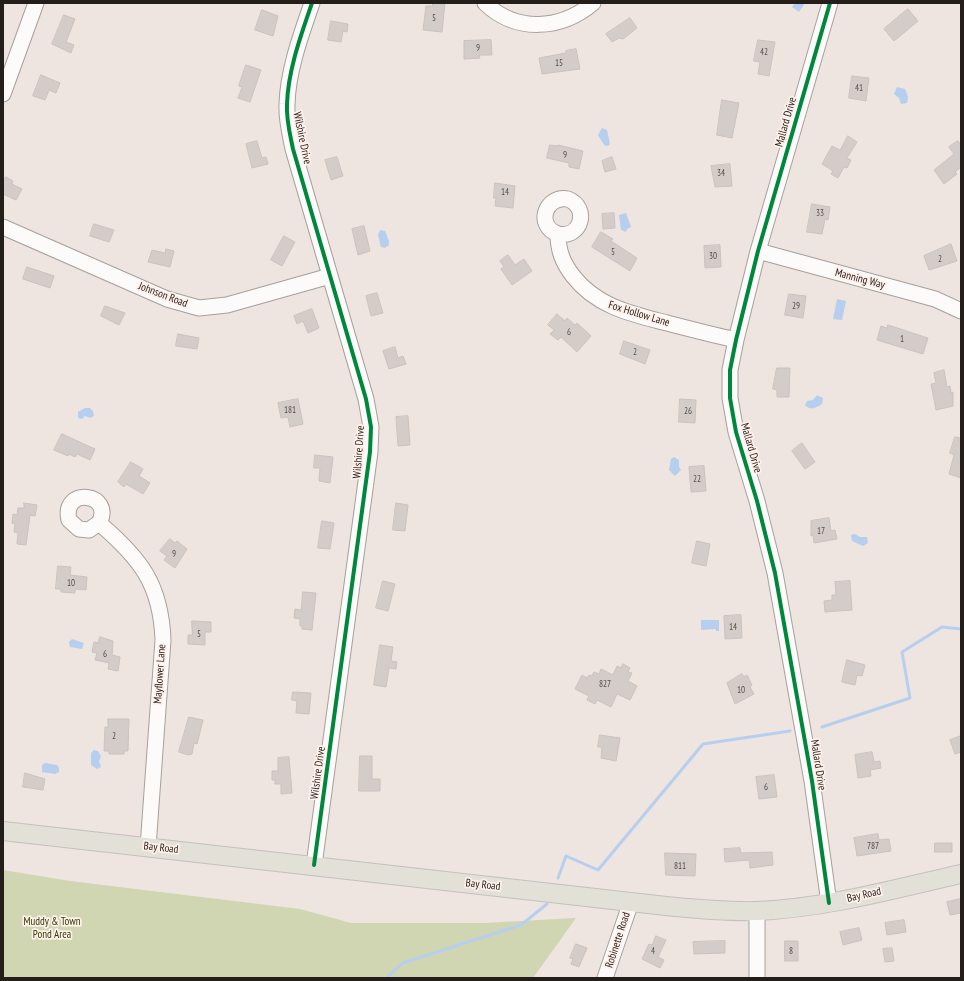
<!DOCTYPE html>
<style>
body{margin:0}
#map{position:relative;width:964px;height:981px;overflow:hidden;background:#eee4e0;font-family:"PT Sans Narrow",sans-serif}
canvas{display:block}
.frame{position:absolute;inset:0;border:4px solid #241e1b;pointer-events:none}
</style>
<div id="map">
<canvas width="964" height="981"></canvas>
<div class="frame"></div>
</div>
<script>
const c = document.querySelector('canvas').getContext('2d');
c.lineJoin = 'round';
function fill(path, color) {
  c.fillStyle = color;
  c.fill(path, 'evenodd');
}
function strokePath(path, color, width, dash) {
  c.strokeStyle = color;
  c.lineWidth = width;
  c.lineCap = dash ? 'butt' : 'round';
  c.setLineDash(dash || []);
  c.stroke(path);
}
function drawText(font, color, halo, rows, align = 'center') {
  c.font = font + ' "PT Sans Narrow",sans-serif';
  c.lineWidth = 3.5;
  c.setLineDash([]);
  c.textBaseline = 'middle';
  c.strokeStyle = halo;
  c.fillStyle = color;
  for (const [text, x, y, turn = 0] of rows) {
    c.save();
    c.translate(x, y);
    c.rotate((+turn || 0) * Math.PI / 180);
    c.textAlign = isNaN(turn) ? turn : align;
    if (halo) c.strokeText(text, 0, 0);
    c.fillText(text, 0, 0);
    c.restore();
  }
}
const green = new Path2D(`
 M3 870 70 881 300 909 351 923H484L576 918 533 978H3Z`);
const water = new Path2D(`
 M795 3H805L799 12 792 7Z
 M897 87 905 89 908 97 907 103 901 104 899 98 894 94Z
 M602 128 607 130 610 144 608 146 604 145 598 135Z
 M626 213 631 227 627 229 626 232 621 230 619 215Z
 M380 230 385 231 389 241V245L385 248 381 247 378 235Z
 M837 299 846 301 842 320 833 319Z
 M817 395 823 398 822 404C816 408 810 411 805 405L807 401 813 400Z
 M85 408H90L93 411 94 416 90 418 85 416 82 419 78 418V412Z
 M674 457 679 460V467L681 470 675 476 669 470 671 459Z
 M855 534 860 537H867L868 543 863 546 852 541 851 535Z
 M701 620H719V631H716V629L701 630Z
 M72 639 84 643 82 649 70 647 69 642Z
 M94 750 98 751 101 756 99 761 101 767 97 769 91 765V753Z
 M45 763 57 765 59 768V772L55 774 42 772V765Z`);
const stream = new Path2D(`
 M822 727 910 698 902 652 942 627 961 629
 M558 878 566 856 598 870 703 744 790 731
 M386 978 403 963 521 925 547 904`);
const building = new Path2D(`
 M433 3H445L442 32 423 30 426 6H432Z
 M908 9 918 21 894 41 884 29Z
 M262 10 278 16 273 36 255 30Z
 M64 15 75 19 66 42 74 45 71 53 52 44Z
 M630 18 637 28 623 39 619 38 612 42 606 34Z
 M331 21 348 24 347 32 343 31 341 42 328 40Z
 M491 40 492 55H479L480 58 464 59V41Z
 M758 40 775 42 769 76 758 74 760 62 754 61Z
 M576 49 580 69 542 74 539 58 566 53V51Z
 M246 65 261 70 250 102 238 98 242 87 239 86Z
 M41 75 60 83 56 93 49 90 45 100 33 96Z
 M852 76 869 78 866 101 849 98Z
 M722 100 739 103 732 138 717 135Z
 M848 136 857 142 847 158 851 160 847 168 844 167 838 178 831 174 833 171 822 164 832 146 840 150Z
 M257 141 262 158 266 157 268 164 252 168 246 144Z
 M958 141 961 145V167L955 172 957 174 944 184 934 170 954 154 949 147Z
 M550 145 557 146 558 145 583 151 579 169 569 167V163L547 158Z
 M337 157 343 176 331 180 325 160Z
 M612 157 616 169 605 172 602 161Z
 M730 164 732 186 715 187 711 166Z
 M6 177 13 181 12 184 22 189 16 200 3 194V182Z
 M495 183 515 186 513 208 495 206 496 198H494Z
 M812 204 830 207 828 220 825 219 822 234 807 232Z
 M614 213 615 228 603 229 602 214Z
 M94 224 114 230 109 242 90 236Z
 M364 226 370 251 358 255 352 229Z
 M601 232 613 239 611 241 637 258 630 271 592 247Z
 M284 236 295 242 282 266 271 260Z
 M951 244 957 261 929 270 924 256Z
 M720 245 721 267 705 268 704 246Z
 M166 249 174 251 170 267 148 262 152 250 165 253Z
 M508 255 515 265 524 259 532 271 512 285 501 269 504 267 500 261Z
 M27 267 54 276 50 288 23 279Z
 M377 293 383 313 371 316 366 296Z
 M789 294 806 296 803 318 785 315Z
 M105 306 125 313 119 325 101 316Z
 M312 309 319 328 308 333 303 321 297 324 294 316Z
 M557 314 565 321 567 318 575 325 577 323 591 336 577 352 561 337 558 340 550 334 554 330 548 325Z
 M888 325 928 338 923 354 877 340 881 326 887 328Z
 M178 334 199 338 197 349 176 346Z
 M624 341 650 350 645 364 620 354Z
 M395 347 398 358 403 356 406 364 389 369 383 351Z
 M777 368H790L789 397H777V390L773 389Z
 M944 370 947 387 950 386 951 393 953 392V406L936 410 931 384 936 383 934 373Z
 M298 399 303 424 290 427 288 417 281 418 278 403Z
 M680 399 696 400 695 423 679 422Z
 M408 416 410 445 398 446 396 417Z
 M62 434 95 449 90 460 77 454 75 457 69 454 68 456 54 450Z
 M955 437 961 438V478L949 474 954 455 950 453Z
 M802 443 815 462 805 469 792 451Z
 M315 455 333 457 330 483 319 481 320 468H314Z
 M131 462 143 469 139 476 150 483 143 494 126 484 124 487 118 482Z
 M704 466 706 491 691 492 689 467Z
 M24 503 37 505 35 516 30 515 26 545 17 544 18 533 14 532 15 524 12 523 13 514 17 515 18 508H24Z
 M396 503 408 505 405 531 393 530Z
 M829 518 831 531 835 530 837 539 814 543 813 535 811 536V521Z
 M322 521 334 523 330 549 318 548Z
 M170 539 175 543 177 541 187 549 175 568 164 560 167 556 160 551Z
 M697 541 710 544 706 566 692 563Z
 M58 566 71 567 70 575 87 577 86 590 75 589V593L61 592V589H56Z
 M383 581 395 584 388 611 376 608Z
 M850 581 852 610 825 612 824 601 832 600V595H836L835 582Z
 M303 592 316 593 312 630 302 629V626H300V619L294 618 295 609 301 610Z
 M741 615 742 638 725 639 724 616Z
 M192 621 211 622V632H205V645L188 644V635H192Z
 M100 637 113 641 112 655 120 657 118 671 108 669 109 663 95 660 97 653 92 652 94 642 98 643Z
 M380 645 393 647 391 661 397 662 396 669 389 668 386 687 374 685Z
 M847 660 865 665 862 676 857 675 855 685 842 682Z
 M623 664 630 668 628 672 632 673 628 681 637 686 630 700 617 694 611 707 597 700 595 704 587 700 589 696 575 689 582 675 587 678 589 675 592 676 594 672 599 674 601 669 613 675 617 666 621 668Z
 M742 674 744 677 747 675 752 685 750 687 754 694 735 704 727 683Z
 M293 692 311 693 309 714 296 713 297 701 292 700Z
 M189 717 203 720 197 744 194 743 192 754 188 755 179 752Z
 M108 719H129L128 751H124V754H109V751H104L105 727H108Z
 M600 735 620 738 616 761 601 758 602 747H598Z
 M961 736V752L955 754 950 740Z
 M872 752 874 762 880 761 881 768 870 770 871 776 858 778 855 755Z
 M360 756H372V779H380V791H359Z
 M289 757 292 793 281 794V784H275V780H272V771H278V758Z
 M25 773 45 779 43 790 23 787Z
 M774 775 777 797 759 799 756 777Z
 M878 834 879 840 889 839 891 851 857 856 854 838Z
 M935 843H952V852H935Z
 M740 848 741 853 772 852 773 865 750 868 749 860 725 862 724 849Z
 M665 853 696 854 695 876 666 875Z
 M961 899V913L950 915 947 902Z
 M904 920 906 932 887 935 885 923Z
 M859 928 862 940 843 945 840 932Z
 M656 936 666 940 658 957 664 960 660 968 642 959 649 944 652 945Z
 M725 941V953L694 954 693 942Z
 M785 941H798V961H785Z
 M576 944 587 948 579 967 571 964 573 959 570 958Z
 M892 948 894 961 885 962 883 949Z`);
const minor = new Path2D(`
 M312 3C301 35 288 70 287 104 286 119 290 134 293 149L366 399 371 427 370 452 314 865
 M485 3C516 33 561 30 593 3
 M3 94 36 3
 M3 227 167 299 199 308 227 305 330 276
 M558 234C535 226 545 195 568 199 590 208 581 239 558 234 558 251 563 263 573 276 597 307 632 314 667 323 690 329 713 335 736 340
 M758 251 935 299 961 311
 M99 523 89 530 79 529 69 520C61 486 115 493 99 523 140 558 161 584 163 640L148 847
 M829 903 812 781 775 573 757 501 736 432 730 398V370L736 340 758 251 830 3
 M757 911V978
 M605 978 631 902`);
const major = new Path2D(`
 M3 831 666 906C696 909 726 912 757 911 826 908 894 889 961 874`);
const cycleway = new Path2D(`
 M312 3C301 35 288 70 287 104 286 119 290 134 293 149L366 399 371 427 370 452 314 865
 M829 903 812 781 775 573 757 501 736 432 730 398V370L736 340 758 251 830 3`);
const numberNames = [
 ["5",434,18],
 ["9",478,48],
 ["42",764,52],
 ["15",559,63],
 ["41",859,88],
 ["9",565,155],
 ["34",721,173],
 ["14",505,192],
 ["33",820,213],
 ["5",613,252],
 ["30",713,256],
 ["2",940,259],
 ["29",796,306],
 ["6",569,332],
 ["1",902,339],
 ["2",635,352],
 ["181",290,410],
 ["26",688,411],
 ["22",697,479],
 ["17",821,531],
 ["9",174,554],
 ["10",71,583],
 ["14",733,627],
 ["5",199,634],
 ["6",105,654],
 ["827",605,684],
 ["10",741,690],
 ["2",114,736],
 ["6",766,787],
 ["787",873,846],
 ["811",680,866],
 ["4",653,951],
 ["8",791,951]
];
const streetNames = [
 ["Mallard Drive",786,122,-74],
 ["Wilshire Drive",302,138,78],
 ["Manning Way",860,279,15],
 ["Johnson Road",163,295,21],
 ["Fox Hollow Lane",639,314,17],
 ["Mallard Drive",751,448,74],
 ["Wilshire Drive",359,452,-86],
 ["Mayflower Lane",160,674,-86],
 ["Mallard Drive",818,765,81],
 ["Wilshire Drive",318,773,-82],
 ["Bay Road",161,848,6],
 ["Bay Road",483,885,6],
 ["Bay Road",864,895,-13],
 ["Robinette Road",618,940,-72]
];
const parkNames = [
 ["Muddy & Town",52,922],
 ["Pond Area",52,935]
];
fill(green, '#d0d5b2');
fill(water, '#b7cfef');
strokePath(stream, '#b7cfef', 3);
fill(building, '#d4ccc9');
strokePath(building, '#cac2c0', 1);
strokePath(minor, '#a7a09c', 17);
strokePath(major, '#c4c0be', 20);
strokePath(minor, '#fcfbfa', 15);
strokePath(major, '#e3e0d8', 18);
strokePath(cycleway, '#00873e', 4);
drawText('9px', '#534c49', null, numberNames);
drawText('11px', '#241e1b', '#fff0ea', streetNames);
drawText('11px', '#313b02', '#fff0ea', parkNames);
</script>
